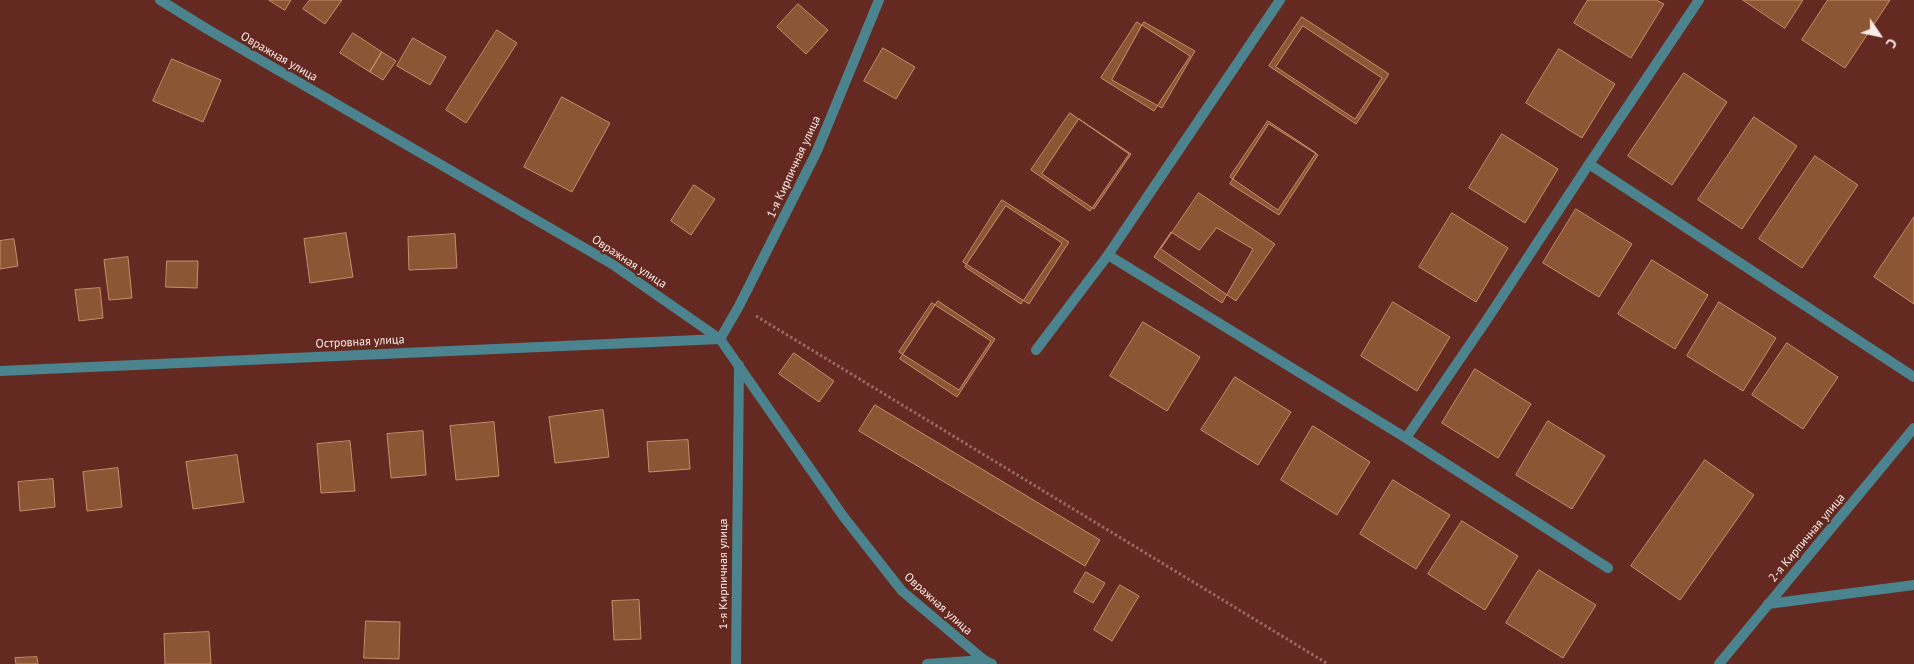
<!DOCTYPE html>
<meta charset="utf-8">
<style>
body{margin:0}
#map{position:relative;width:1914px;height:664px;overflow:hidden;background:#642920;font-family:"PT Sans",sans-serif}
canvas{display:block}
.north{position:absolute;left:1854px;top:10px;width:50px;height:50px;-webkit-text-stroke:4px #642920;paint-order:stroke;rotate:124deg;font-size:14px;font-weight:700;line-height:20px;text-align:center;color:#fcece9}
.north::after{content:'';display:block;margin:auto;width:18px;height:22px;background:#fcece9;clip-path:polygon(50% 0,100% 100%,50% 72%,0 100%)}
</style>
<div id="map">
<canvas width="1914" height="664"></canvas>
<div class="north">С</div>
</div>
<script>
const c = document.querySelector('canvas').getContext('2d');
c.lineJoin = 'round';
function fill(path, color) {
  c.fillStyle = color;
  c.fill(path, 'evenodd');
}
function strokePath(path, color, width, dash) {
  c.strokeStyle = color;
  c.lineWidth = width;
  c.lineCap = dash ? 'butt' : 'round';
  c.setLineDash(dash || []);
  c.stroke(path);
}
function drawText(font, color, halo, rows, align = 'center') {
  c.font = font + ' "PT Sans",sans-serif';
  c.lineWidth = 4.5;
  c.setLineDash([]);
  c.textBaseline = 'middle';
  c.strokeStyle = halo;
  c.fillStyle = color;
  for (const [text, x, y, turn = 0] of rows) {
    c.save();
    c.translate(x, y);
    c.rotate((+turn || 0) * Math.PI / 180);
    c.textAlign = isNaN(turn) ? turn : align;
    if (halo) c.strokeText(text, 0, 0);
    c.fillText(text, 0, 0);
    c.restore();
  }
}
const building = new Path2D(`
 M269 0H291L285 10Z
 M310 0H342L325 24 303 9Z
 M1588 0H1656L1664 4 1631 58 1574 23Z
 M1743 0H1803L1785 28Z
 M1828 0H1890L1845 68 1802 40Z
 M798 4 828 30 806 54 777 27Z
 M1302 17 1389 74 1356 124 1269 66Z
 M1137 22 1190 56 1154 111 1101 78Z
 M1144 22 1195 51 1162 108 1112 80Z
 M1303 26 1382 78 1355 119 1276 67Z
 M497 30 517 43 466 123 446 110Z
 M353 33 382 52 370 72 340 53Z
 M413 38 446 57 430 85 397 66Z
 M883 48 915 67 896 99 864 81Z
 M1559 49 1615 84 1582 138 1526 103Z
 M382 52 396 61 383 80 370 72Z
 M172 59 221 80 203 122 153 101Z
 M1684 73 1727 102 1672 185 1628 156Z
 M562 97 610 123 572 192 524 167Z
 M1070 113 1129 154 1090 211 1031 170Z
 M1754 117 1797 146 1742 229 1698 200Z
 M1079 119 1131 154 1094 209 1042 174Z
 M1268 121 1316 153 1278 210 1230 177Z
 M1269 124 1318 155 1279 215 1230 184Z
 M1502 134 1558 169 1525 223 1469 188Z
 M1815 156 1858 185 1802 268 1759 239Z
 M694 185 715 199 691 235 671 221Z
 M1199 193 1275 244 1236 301 1161 249Z
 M1002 200 1069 242 1029 304 963 262Z
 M1006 206 1062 243 1021 304 965 267Z
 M1576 209 1632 244 1599 297 1543 263Z
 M1452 213 1508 248 1476 302 1419 267Z
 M1914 217V304L1874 277Z
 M1217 228 1253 249 1222 303 1154 257 1171 232 1199 250Z
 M346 233 353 277 310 283 304 239Z
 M455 234 457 268 409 270 408 237Z
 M14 239 18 266 0 269V241Z
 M128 257 132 298 109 300 104 260Z
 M1652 260 1708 295 1675 349 1618 314Z
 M167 261H198L197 288 166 287Z
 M100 288 103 318 79 321 75 290Z
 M938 301 995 339 957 397 900 359Z
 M1393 302 1450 337 1417 391 1361 356Z
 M1719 302 1776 338 1743 391 1687 356Z
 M932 303 991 341 959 390 899 352Z
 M1143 322 1200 357 1167 411 1110 376Z
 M1787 343 1838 377 1803 429 1752 395Z
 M794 353 834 381 819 402 779 374Z
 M1475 369 1531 404 1498 458 1442 423Z
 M1235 377 1291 412 1258 465 1201 430Z
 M875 405 1100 540 1085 566 859 431Z
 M603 410 609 457 555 463 549 417Z
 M1548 421 1605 456 1572 509 1516 475Z
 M494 422 499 476 456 480 450 426Z
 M1313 426 1370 462 1337 515 1281 480Z
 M423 431 426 475 391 478 387 434Z
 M688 440 690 469 649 472 647 442Z
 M350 441 355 491 321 493 317 444Z
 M237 455 244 502 193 509 186 462Z
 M1705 460 1754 495 1680 600 1631 566Z
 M118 468 122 507 87 511 83 472Z
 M53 479 55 507 20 511 18 482Z
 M1393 480 1450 515 1416 569 1360 534Z
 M1462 521 1518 556 1485 610 1428 574Z
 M1539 570 1596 605 1563 658 1506 623Z
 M1086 572 1105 583 1093 603 1074 592Z
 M1120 585 1139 596 1112 641 1094 630Z
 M639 600 641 639 614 640 612 601Z
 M366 621 400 622 399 659 364 658Z
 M209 632 211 664H165L164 634Z
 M37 657 38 664H16L15 658Z`);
const path = new Path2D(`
 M756 316 1328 664`);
const service = new Path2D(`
 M1589 164 1699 0
 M1108 255 1406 438 1488 318 1589 164 1914 377
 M1036 350 1108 255 1280 0
 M1406 438 1608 568
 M1768 604 1914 585`);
const minor = new Path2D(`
 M0 371 720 339 739 306 817 151 879 0
 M736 664 739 365
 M927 664 984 660`);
const tertiary = new Path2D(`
 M160 0 207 29 612 264 720 339 843 516 902 591 984 660 992 664
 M1719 664 1914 428`);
const streetNames = [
 ["Овражная улица",279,57,30],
 ["1-я Кирпичная улица",794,167,-65],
 ["Овражная улица",629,262,33],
 ["Островная улица",360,342,-3],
 ["2-я Кирпичная улица",1807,538,-50],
 ["1-я Кирпичная улица",724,574,-90],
 ["Овражная улица",938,604,42]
];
fill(building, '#8c5534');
strokePath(building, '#c98d6b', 1);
strokePath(path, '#976b64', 3, [2.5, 2.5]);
strokePath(service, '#4b848e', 10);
strokePath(minor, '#4b848e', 10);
strokePath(tertiary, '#4b848e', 10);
drawText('12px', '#fcece9', '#642920', streetNames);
</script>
